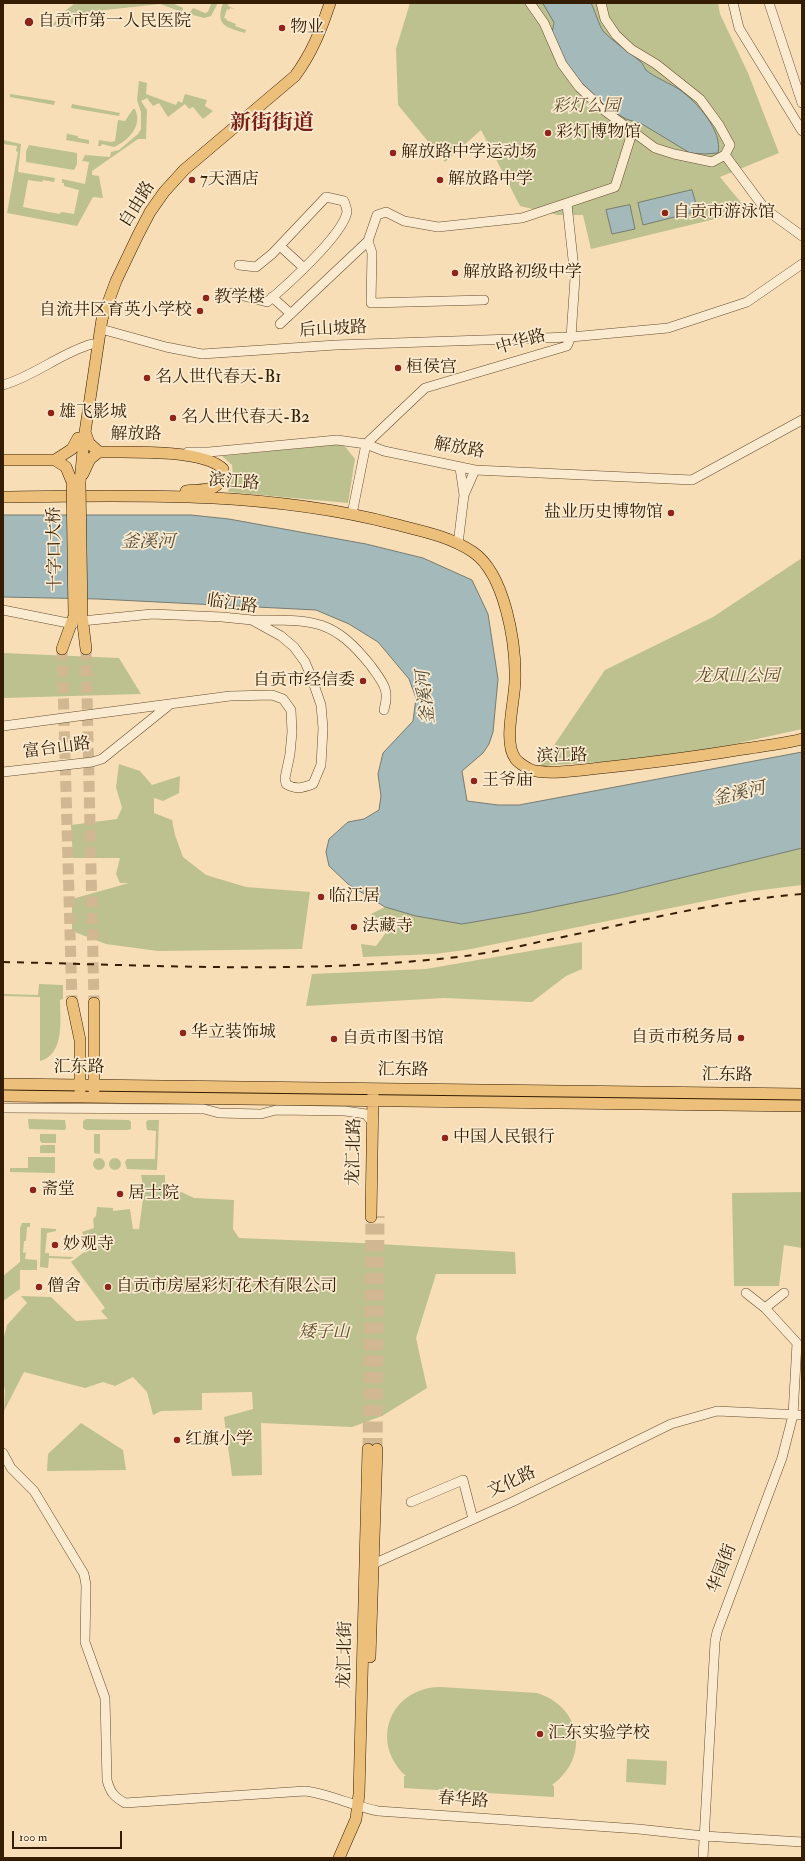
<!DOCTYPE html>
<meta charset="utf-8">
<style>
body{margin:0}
#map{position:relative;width:805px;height:1861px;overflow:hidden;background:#f8deb6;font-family:"IM FELL Double Pica",serif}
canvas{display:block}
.frame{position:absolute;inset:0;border:4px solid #341d01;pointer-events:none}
.scale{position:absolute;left:12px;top:1831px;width:110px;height:18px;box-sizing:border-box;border:2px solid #341d01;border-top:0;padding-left:5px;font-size:12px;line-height:14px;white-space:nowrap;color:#341d01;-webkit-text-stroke:3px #faead0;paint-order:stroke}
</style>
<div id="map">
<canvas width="805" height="1861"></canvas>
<div class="frame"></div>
<div class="scale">100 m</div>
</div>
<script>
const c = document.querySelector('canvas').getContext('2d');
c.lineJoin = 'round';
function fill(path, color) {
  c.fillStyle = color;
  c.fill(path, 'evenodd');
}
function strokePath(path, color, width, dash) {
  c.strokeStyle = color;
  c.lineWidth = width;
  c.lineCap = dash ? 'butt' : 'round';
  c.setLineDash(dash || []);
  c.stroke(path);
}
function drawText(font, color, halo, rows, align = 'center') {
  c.font = font + ' "IM FELL Double Pica","Noto Serif SC",serif';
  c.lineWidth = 3.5;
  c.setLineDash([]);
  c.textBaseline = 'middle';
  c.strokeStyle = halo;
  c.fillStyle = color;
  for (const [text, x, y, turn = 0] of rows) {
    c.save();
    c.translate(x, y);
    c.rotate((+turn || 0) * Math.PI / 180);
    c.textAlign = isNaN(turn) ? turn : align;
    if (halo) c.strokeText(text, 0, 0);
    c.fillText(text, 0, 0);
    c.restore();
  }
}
const green = new Path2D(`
 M75 3H172L183 8 182 12 160 4 87 12 75 17 70 28 52 26 60 15Z
 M209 3H218L211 16 204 18 189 14 193 8 205 13 208 12 211 4Z
 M223 3H229L228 6 236 10 230 8 229 10 227 9 224 18 227 19 226 20 236 24 235 26 246 30 245 33C226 27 215 26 223 3Z
 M410 3H718L720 14 748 73 779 153 720 177 748 211 591 249 583 215H558L520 206 481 130 445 162 398 105 396 49Z
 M139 81 147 83 146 94 176 105 178 101 182 103 185 94 207 100 205 106 213 111 203 119 193 107 189 109 185 104 168 117 159 103 153 106 147 98 141 101 147 110 146 139H138L92 171V175L99 176 103 198 93 197 77 226 7 213 18 152 16 151 17 146 3 144V140L21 144 18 172 55 178 54 182 43 180 42 182 28 180 23 207 59 214 62 212 74 214 79 190 64 186V183H62V179L85 184 89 162 82 161 85 155 110 157 111 152 119 150 138 134 141 129V112L137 100Z
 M10 94 55 101 54 105 10 97Z
 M72 104 120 113 119 116 71 108Z
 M133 109H135C143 126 128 141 114 147L102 144 101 146H98L99 140 111 142 115 141 118 120 125 121Z
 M67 133 68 134 78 136V138L89 140V144L66 140Z
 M29 145 77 153V164L74 170 26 162V151Z
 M343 444 355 459 348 503 228 492 233 476 232 465 222 456Z
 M802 558V729L676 757 540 766 605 670 713 617Z
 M3 653 119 658 141 694 3 698Z
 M119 764 140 771 152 785 180 776 179 793 163 801 154 798V813L172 820 175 835 183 857 206 875 246 887 310 892 302 949 158 951 106 944 72 931V899L129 883H120L116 874 120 858H73L71 825 117 819 122 808 116 787Z
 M802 848V885L754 891 466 950 434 954 363 957 361 944 376 946 388 930 371 914 385 907 416 916 616 894Z
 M582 942V969L566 976 532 1002 444 998 306 1006 312 974 426 969Z
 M39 984 63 985V999L60 1000C60 1020 65 1054 40 1061V997L3 996V994L38 995Z
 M28 1119 65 1120 66 1128 65 1130 29 1129Z
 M86 1119 129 1120 131 1122V1129L128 1130H86L83 1128V1121Z
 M148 1120H159L157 1170 127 1169 125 1162 127 1159H155L156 1131 147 1130 146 1122Z
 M40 1134H56V1143H42L40 1141Z
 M94 1134H100V1154L94 1153Z
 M42 1145H55V1153H40V1146Z
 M28 1157H55V1173L10 1172V1168H28Z
 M109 1164a6 6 0 1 1 12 0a6 6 0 1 1-12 0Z
 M93 1164a6 6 0 1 1 12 0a6 6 0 1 1-12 0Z
 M141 1175H165V1182L179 1191 194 1198 234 1200 233 1229 239 1238 362 1243 515 1252 516 1274H436L416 1338 427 1388 382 1416 352 1427 261 1423 262 1475 232 1476 224 1417 253 1409 252 1392 202 1393V1410L161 1411 153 1415 147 1392 133 1377 115 1386 103 1382 85 1388 24 1372 4 1411 5 1390 3 1382V1341L7 1325 27 1303 21 1296 51 1297 76 1321 108 1319 101 1311 105 1308 71 1262 91 1247 82 1232 94 1228 93 1219 96 1216 97 1207 113 1208V1211L130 1209 133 1229H139L144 1191Z
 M802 1192V1248L784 1245 779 1286H734L732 1193Z
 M22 1223H30V1227H27L26 1241H24L23 1253 26 1252 25 1259 37 1260V1270H20V1289L3 1301V1276L20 1262V1228Z
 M41 1228 56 1229V1231L47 1233 45 1253H49V1256L74 1257 70 1259 49 1258 48 1268 40 1267Z
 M81 1423 123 1450 126 1470 47 1471 48 1454Z
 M440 1687 537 1693C582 1707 590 1758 552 1785L554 1786V1797L404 1788V1776H406C369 1742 390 1688 440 1687Z
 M627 1759 667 1761 666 1785 626 1782Z`);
const water = new Path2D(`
 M543 3H591C595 11 599 25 603 31 614 43 629 51 641 62 643 64 644 67 646 70 655 78 670 83 680 90 697 102 723 131 718 153L705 154 690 153 642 124 626 119 604 106 583 85 566 63 552 32 554 23Z
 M692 190 698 211 643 225 638 203Z
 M630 205 635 229 612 234 606 210Z
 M3 515H191L229 519 366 544 423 558 472 580 488 614 498 679 493 732 489 744 483 753 462 771 467 801 498 805H519L802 752V848L616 894 526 913 462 924 416 916 385 907 348 884 329 866 326 852 329 839 348 822 364 819 379 810 381 796 378 774 383 753 413 721 416 698 409 679 378 642 349 624 316 610 98 599 3 597Z`);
const majorTunnel = new Path2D(`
 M62 649 72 1002
 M86 649 94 1003
 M368 1449 371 1222
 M377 1449 379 1216`);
const minor = new Path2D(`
 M530 3 544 23 562 64 579 87 605 111 655 148 674 154 712 162 725 155 730 145 719 125 700 99 656 64 631 49 616 35 605 19 601 3
 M733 3 739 28 802 131
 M769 3 802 103
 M725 155 765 209 802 236
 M280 246 304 268
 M232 293 267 302C286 286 343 235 347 212 347 209 345 204 344 201L326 197 272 254 256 267 239 265
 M272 297 291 314
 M484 300 371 303 372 253 368 241 377 215 386 212 404 221 438 227 522 218 615 187 633 130
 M280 324 368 241
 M101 329 166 347 202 354 336 345 571 337 668 328 747 302 802 264
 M3 385C35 376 60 353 92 344
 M188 452H209L337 440 366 444 384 451 475 470 692 480 802 420
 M460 468 464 495 475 470
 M352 514 366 444 425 388 567 346 571 337 575 278 567 204
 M458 544 464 495
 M3 610 73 624
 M256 620C313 620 333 618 371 666 383 683 390 689 384 710
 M3 726 230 696 272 695 283 699 291 710 292 732 290 754 285 778 286 784C296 790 302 788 313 784L321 765 323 728 321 705 311 676 305 662 294 647 281 636 252 620 222 617 152 614 82 621
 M3 772 92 762 102 759 168 706
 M3 1108 204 1109 219 1113 261 1114 276 1110 345 1111 366 1114 372 1122
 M746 1293 765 1308 784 1293
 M3 1453 11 1468 34 1491 84 1574 86 1585 85 1642 105 1698 107 1780C110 1792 114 1797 125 1803L305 1791C330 1794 353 1806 378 1811L638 1829 704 1836 802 1842
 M411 1502 463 1480 473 1519
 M368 1564H373L512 1502 671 1424 717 1411 802 1415
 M703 1858 715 1642 717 1632 782 1458 793 1415 797 1343 765 1308`);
const major = new Path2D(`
 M99 452C127 452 204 449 223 469 222 493 204 489 186 491
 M3 460H55
 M83 474 90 459 99 452 89 443 85 432
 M72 482 66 467 55 460 72 449 78 438
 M80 482 84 439 102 319 116 281 138 235 150 212 164 192 184 170 295 76C312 53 321 30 330 3
 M3 497C133 495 267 491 394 524 421 531 449 536 473 552 505 574 516 643 515 680 515 700 503 742 515 758 517 762 527 768 531 770 548 775 582 770 600 768 648 763 696 757 743 749 763 746 783 744 802 739
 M82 616 86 649
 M62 649 74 616
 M72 1002 80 1040V1090
 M3 1084 802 1094
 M94 1090V1003
 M3 1096 802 1106
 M371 1217 373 1092
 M370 1657 377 1449
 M339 1858 356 1819 359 1794 368 1449`);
const rail = new Path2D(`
 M3 962C152 965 299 974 448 958 480 955 512 948 543 941 629 924 715 901 802 894`);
const majorBridge = new Path2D(`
 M72 482 74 616
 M80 482 82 616`);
const markers = [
 [29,22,5,"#8f2418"],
 [282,28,4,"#8f2418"],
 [548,133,4,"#8f2418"],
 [393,153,4,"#8f2418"],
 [192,180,4,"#8f2418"],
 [440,180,4,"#8f2418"],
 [665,213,4,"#8f2418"],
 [455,273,4,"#8f2418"],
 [206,298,4,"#8f2418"],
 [200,311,4,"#8f2418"],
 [398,368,4,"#8f2418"],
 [147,378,4,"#8f2418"],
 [51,413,4,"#8f2418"],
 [173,418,4,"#8f2418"],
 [671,513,4,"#8f2418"],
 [363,681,4,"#8f2418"],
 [474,781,4,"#8f2418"],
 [321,897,4,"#8f2418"],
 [354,927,4,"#8f2418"],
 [183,1033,4,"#8f2418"],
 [741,1038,4,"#8f2418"],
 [334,1039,4,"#8f2418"],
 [445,1138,4,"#8f2418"],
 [33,1190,4,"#8f2418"],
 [120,1194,4,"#8f2418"],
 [55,1245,4,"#8f2418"],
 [39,1287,4,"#8f2418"],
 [108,1287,4,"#8f2418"],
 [177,1440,4,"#8f2418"],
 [540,1734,4,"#8f2418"]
];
const poiNames = [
 ["自贡市第一人民医院",38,22],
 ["物业",290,28],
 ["彩灯博物馆",556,133],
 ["解放路中学运动场",401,153],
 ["7天酒店",200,180],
 ["解放路中学",448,180],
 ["自贡市游泳馆",673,213],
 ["解放路初级中学",463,273],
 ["教学楼",214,298],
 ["自流井区育英小学校",192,311,"right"],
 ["桓侯宫",406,368],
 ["名人世代春天-B1",155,378],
 ["雄飞影城",59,413],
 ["名人世代春天-B2",181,418],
 ["盐业历史博物馆",663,513,"right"],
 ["自贡市经信委",355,681,"right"],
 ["王爷庙",482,781],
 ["临江居",329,897],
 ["法藏寺",362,927],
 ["华立装饰城",191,1033],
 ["自贡市税务局",733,1038,"right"],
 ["自贡市图书馆",342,1039],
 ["中国人民银行",453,1138],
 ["斋堂",41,1190],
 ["居士院",128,1194],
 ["妙观寺",63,1245],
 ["僧舍",47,1287],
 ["自贡市房屋彩灯花术有限公司",116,1287],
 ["红旗小学",185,1440],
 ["汇东实验学校",548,1734]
];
const parkNames = [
 ["彩灯公园",586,107],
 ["龙凤山公园",737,677],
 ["矮子山",324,1333]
];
const streetNames = [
 ["自由路",138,205,-58],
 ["后山坡路",333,330,-3],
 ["中华路",521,343,-16],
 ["解放路",136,435],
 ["解放路",459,449,10],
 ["滨江路",234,483,4],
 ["十字口大桥",56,549,-91],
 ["临江路",232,605,8],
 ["富台山路",57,749,-8],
 ["滨江路",562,757,-1],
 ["汇东路",79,1068],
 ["汇东路",403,1071,1],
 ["汇东路",727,1076,1],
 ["龙汇北路",355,1152,-89],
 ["文化路",512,1483,-25],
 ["华园街",723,1569,-69],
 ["龙汇北街",346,1655,-89],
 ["春华路",463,1801,4]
];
const waterNames = [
 ["釜溪河",148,543],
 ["釜溪河",427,697,-96],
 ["釜溪河",739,795,-13]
];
const districtNames = [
 ["新街街道",272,124]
];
fill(green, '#bcc18f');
fill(water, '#a3b9ba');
strokePath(water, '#777b70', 1);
strokePath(majorTunnel, '#d1b792', 11, [11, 5.5]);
strokePath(minor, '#654d2e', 10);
strokePath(major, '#341d01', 12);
strokePath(minor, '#faead0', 9);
strokePath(major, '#ecbf7b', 11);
strokePath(rail, '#341d01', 2, [7, 7]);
strokePath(majorBridge, '#341d01', 12, []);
strokePath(majorBridge, '#ecbf7b', 11);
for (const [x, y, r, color] of markers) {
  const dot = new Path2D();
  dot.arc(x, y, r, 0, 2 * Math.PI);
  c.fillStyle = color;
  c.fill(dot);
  strokePath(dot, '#faead0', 1.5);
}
drawText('17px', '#341d01', '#faead0', poiNames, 'left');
drawText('italic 17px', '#5d4e2c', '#faead0', parkNames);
drawText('17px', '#341d01', '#faead0', streetNames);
drawText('italic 18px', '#554c38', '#faead0', waterNames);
drawText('bold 21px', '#7a1f14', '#faead0', districtNames);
</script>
